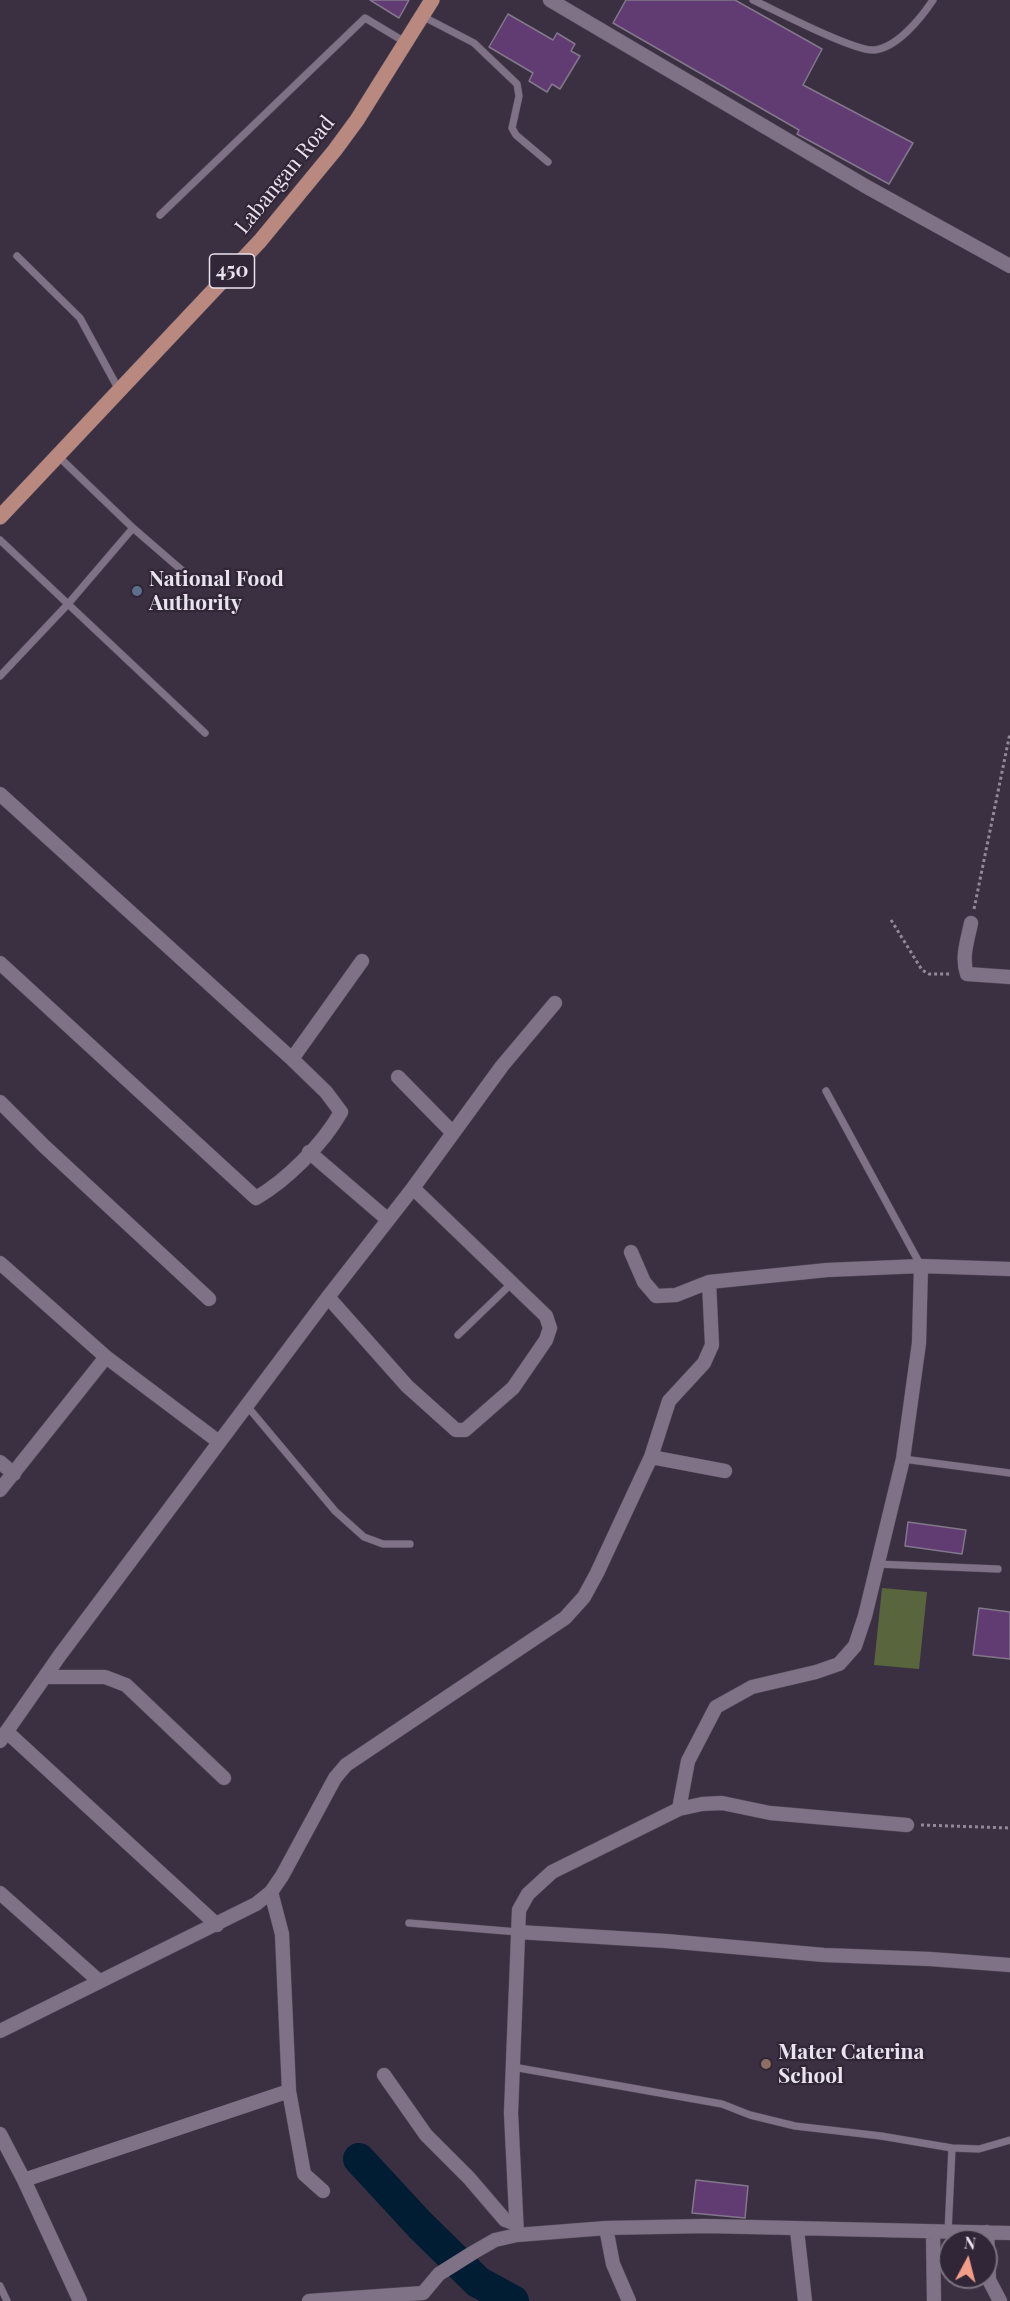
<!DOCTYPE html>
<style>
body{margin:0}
#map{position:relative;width:1010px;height:2301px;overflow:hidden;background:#3b3042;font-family:"Playfair Display",serif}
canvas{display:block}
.north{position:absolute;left:938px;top:2229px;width:60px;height:60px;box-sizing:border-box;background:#312637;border:2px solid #7b7280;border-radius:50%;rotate:7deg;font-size:16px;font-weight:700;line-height:24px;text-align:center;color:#e9e3ee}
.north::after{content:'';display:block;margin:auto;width:21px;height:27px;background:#f49e88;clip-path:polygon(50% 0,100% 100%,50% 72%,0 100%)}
</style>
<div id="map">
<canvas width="1010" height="2301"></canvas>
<div class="north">N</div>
</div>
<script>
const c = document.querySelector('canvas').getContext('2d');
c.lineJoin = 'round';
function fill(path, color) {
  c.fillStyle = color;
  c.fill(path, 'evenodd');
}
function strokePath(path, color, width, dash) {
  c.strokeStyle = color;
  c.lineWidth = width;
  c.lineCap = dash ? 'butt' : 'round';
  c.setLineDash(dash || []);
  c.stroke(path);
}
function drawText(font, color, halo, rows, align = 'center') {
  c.font = font + ' "Playfair Display",serif';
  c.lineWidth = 4.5;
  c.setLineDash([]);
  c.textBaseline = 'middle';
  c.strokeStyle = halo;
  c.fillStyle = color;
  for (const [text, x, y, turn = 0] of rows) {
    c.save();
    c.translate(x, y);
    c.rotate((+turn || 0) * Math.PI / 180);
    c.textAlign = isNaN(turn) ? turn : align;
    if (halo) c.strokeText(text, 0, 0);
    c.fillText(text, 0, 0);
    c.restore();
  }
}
const green = new Path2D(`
 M882 1588 927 1592 919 1669 874 1665Z`);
const river = new Path2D(`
 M359 2159 420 2225 478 2282 513 2301`);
const building = new Path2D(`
 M370 0H409L399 18Z
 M626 0H735L822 49 803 85 913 143 889 184 797 134 799 130 613 23Z
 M508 14 553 40 557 33 575 44 571 51 580 56 560 89 552 84 547 92 529 81 533 73 489 47Z
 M908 1522 966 1530 962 1554 905 1546Z
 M979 1608 1010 1612V1659L973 1655Z
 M696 2180 748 2186 745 2218 692 2213Z`);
const path = new Path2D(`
 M974 909 1010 733
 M891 920 922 970 929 974H951
 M921 1825 1010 1828`);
const lane = new Path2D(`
 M753 0C775 10 855 52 874 50 897 48 921 18 933 0
 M422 16 474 43 517 84 519 96 512 128 516 135 548 162
 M160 215 365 18 405 42
 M17 256 80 318 119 390
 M59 457 133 528
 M0 540 205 733
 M0 676 68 604 133 528 185 573
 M826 1091 921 1266
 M458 1335 511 1284
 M247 1406 335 1511 364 1537 383 1544H410
 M903 1459 1010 1473
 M876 1564 998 1569
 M409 1923 518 1932
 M513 2067 722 2104 750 2115 795 2126 881 2136 952 2148 979 2149 1010 2140
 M948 2232 952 2148
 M0 2286 7 2301`);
const street = new Path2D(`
 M550 0 867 187 1010 266
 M0 794 292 1059 326 1092 341 1112C323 1144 287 1180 256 1198L0 963
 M971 923C968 939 961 957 967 974L1010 977
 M292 1059 362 961
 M398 1077 453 1133
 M0 1102 44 1146 209 1299
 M309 1152 387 1219
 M631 1252 644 1282 656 1296 676 1295 709 1282
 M0 1263 106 1357 219 1442
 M328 1297 407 1386 456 1430H465L513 1388 546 1340 550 1328 546 1316 413 1188
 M651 1457 725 1471
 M0 1462 14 1474
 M0 1490 106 1357
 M46 1677H105L126 1685 224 1778
 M7 1732 217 1925
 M0 1741 60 1655 328 1297 413 1188 502 1066 555 1003
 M679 1809 688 1761 716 1707 752 1687 816 1672 839 1664 855 1646 865 1616 903 1459 919 1343 921 1266
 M271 1892 282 1934 289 2091 304 2174 323 2191
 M0 1893 99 1981
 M518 1932 666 1941 824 1955 930 1959 1010 1965
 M0 2031 256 1904 271 1892 282 1876 335 1778 346 1765 565 1618 584 1597 597 1573 651 1457 669 1401 704 1363 712 1345 709 1282 827 1270 921 1266 1010 1269
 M384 2075 426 2135 469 2178 505 2220 516 2224
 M0 2134 24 2180 80 2301
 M24 2180 289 2091
 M606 2228 613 2264 629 2301
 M797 2230 805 2301
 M987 2232 989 2280 1000 2301
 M933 2233 934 2301
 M517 2235 511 2113 519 1910 528 1894 552 1872 679 1809 702 1804 722 1803 770 1813 907 1825
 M423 2293 439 2274 474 2252 495 2240 517 2235 606 2228 706 2226 1010 2233
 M309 2301 423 2293`);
const primary = new Path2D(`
 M0 517 260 241 335 150 357 120 432 0`);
const markers = [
 [137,591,6,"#5c6f8a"],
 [766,2064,6,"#8d6e63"]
];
const shields = [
 [232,271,45]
];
const shieldNames = [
 ["450",232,271]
];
const streetNames = [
 ["Labangan Road",285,175,-51]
];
const poiNames = [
 ["National Food",149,579],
 ["Authority",149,603],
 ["Mater Caterina",778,2052],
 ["School",778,2076]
];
fill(green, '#59663d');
strokePath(river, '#001d33', 32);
fill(building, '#603c73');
strokePath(building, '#83778b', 1.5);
strokePath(lane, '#564d5b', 8);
strokePath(street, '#564d5b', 15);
strokePath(primary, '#564d5b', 16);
strokePath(path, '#918997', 3, [3, 3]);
strokePath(lane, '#7f7286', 7);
strokePath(street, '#7f7286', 14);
strokePath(primary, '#b9887f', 15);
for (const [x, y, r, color] of markers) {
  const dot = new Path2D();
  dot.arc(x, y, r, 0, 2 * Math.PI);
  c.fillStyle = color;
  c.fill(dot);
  strokePath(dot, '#312637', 2);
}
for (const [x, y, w] of shields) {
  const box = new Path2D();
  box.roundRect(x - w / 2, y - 17, w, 34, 4.5);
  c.fillStyle = '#312637';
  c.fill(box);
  strokePath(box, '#e9e3ee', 1.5);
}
drawText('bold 20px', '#e9e3ee', null, shieldNames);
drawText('21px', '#e9e3ee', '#312637', streetNames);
drawText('bold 21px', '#e9e3ee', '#312637', poiNames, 'left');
</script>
